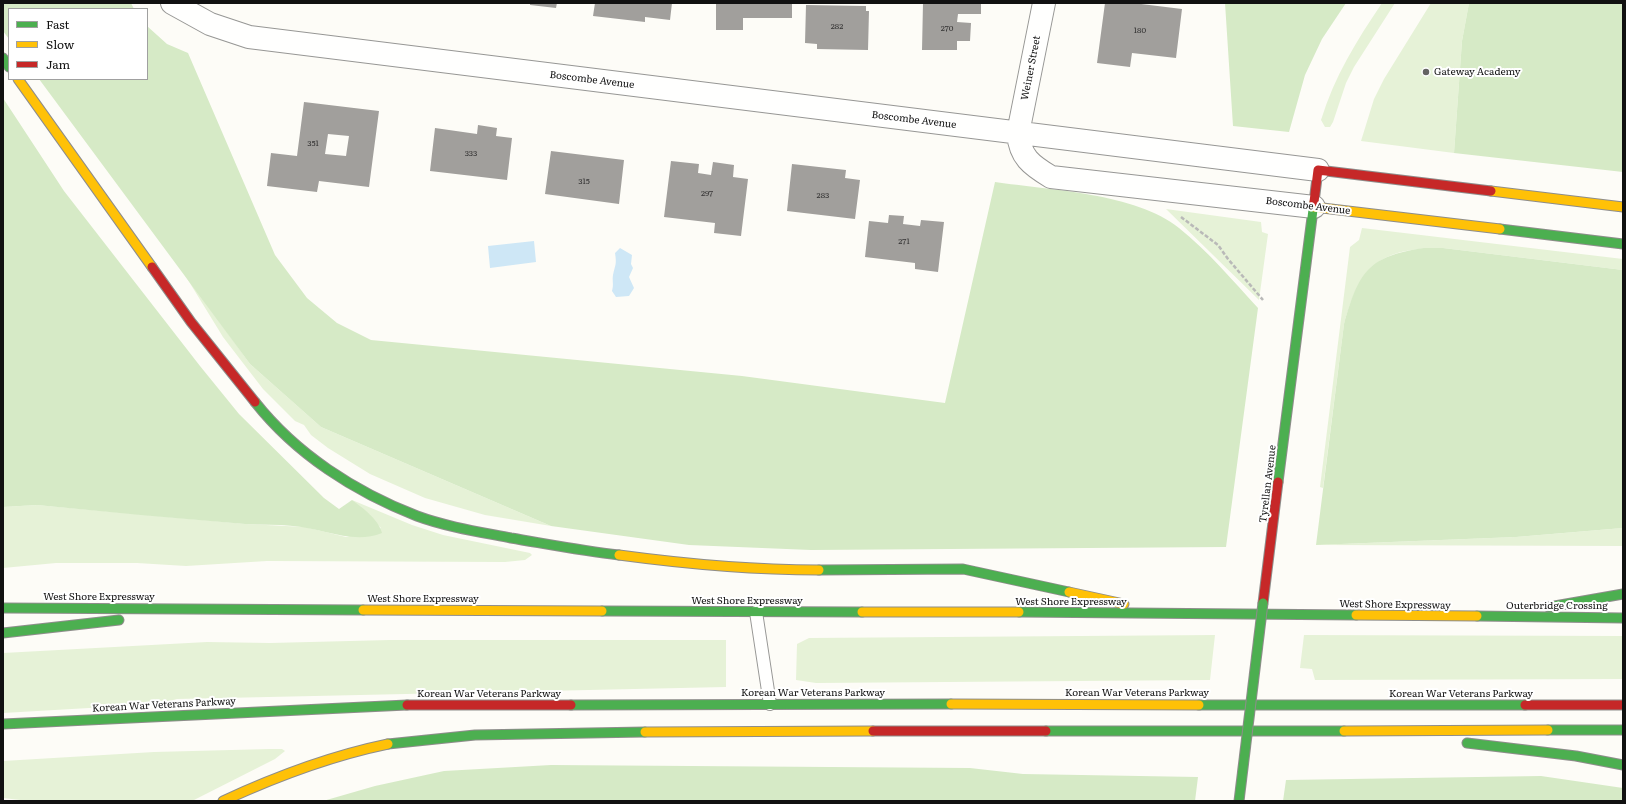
<!DOCTYPE html>
<style>
body{margin:0}
#map{position:relative;width:1626px;height:804px;overflow:hidden;background:#fdfcf7;font-family:Literata,serif}
canvas{display:block}
.frame{position:absolute;inset:0;border:4px solid #111;pointer-events:none}
.legend{position:absolute;left:8px;top:8px;width:140px;height:72px;box-sizing:border-box;background:#fff;border:1px solid #a0a0a0;margin:0;padding:5px 7px;list-style:none;font-size:12px;color:#111}
.legend li{display:flex;align-items:center;gap:8px;height:20px}
.legend b{width:20px;border:1px solid #a0a0a0}
</style>
<div id="map">
<canvas width="1626" height="804"></canvas>
<div class="frame"></div>
<ul class="legend">
<li><b style="height:5px;background:#4caf50"></b>Fast</li>
<li><b style="height:5px;background:#ffc107"></b>Slow</li>
<li><b style="height:5px;background:#c62828"></b>Jam</li>
</ul>
</div>
<script>
const c = document.querySelector('canvas').getContext('2d');
c.lineJoin = 'round';
function fill(path, color) {
  c.fillStyle = color;
  c.fill(path, 'evenodd');
}
function strokePath(path, color, width, dash) {
  c.strokeStyle = color;
  c.lineWidth = width;
  c.lineCap = dash ? 'butt' : 'round';
  c.setLineDash(dash || []);
  c.stroke(path);
}
function drawText(font, color, halo, rows, align = 'center') {
  c.font = font + ' Literata,serif';
  c.lineWidth = 4;
  c.setLineDash([]);
  c.textBaseline = 'middle';
  c.strokeStyle = halo;
  c.fillStyle = color;
  for (const [text, x, y, turn = 0] of rows) {
    c.save();
    c.translate(x, y);
    c.rotate((+turn || 0) * Math.PI / 180);
    c.textAlign = isNaN(turn) ? turn : align;
    if (halo) c.strokeText(text, 0, 0);
    c.fillText(text, 0, 0);
    c.restore();
  }
}
const green = new Path2D(`
 M1382 3H1395L1354 67 1346 83 1333 122 1330 127H1325L1321 120C1334 77 1357 40 1382 3Z
 M1431 3H1469L1462 41 1454 153 1361 141 1374 99 1384 79Z
 M1166 209 1261 222 1262 232 1268 234 1259 300Z
 M1362 228 1623 259V270L1443 248C1380 248 1361 265 1344 324L1323 488 1320 487 1350 247 1359 240Z
 M180 267 250 364 321 427 551 526 485 515 425 498 370 474 328 448 311 435 304 425 295 421 263 389 223 337Z
 M352 500 412 525 443 535 530 553 532 555 525 560 505 562 267 561 186 566 137 563H56L3 568V507L37 505 246 524 305 527 346 537 381 528Z
 M1623 528V546L1316 545 1516 537Z
 M1215 635 1210 680 816 683 796 680 797 644 809 638Z
 M1304 635 1623 636V679L1315 680 1312 669 1300 668Z
 M390 640H726V687L177 699 158 704 3 713V653L207 642 270 643Z
 M270 749H282L285 751 275 759 192 801H29L3 798V761L154 752Z`);
const forest = new Path2D(`
 M3 3H131L134 9H9V39L3 31Z
 M1225 3H1346L1322 39 1305 75 1289 132 1233 126Z
 M1469 3H1623V172L1454 153 1462 41Z
 M147 26 167 44 188 53 275 255 307 298 337 323 371 340 742 376 945 403 995 182C1049 190 1136 193 1179 228 1208 251 1233 281 1258 308L1226 547 811 550 689 545 551 526 321 427 250 364 39 79H147Z
 M3 98 64 191 200 366 239 414 324 498 339 509 352 500C363 508 379 520 382 533 353 545 323 528 293 526 277 524 261 525 245 524 175 518 106 512 37 505L3 507Z
 M1424 248H1443L1623 270V528L1516 537 1316 545 1344 324C1359 272 1368 256 1424 248Z
 M551 765 970 768 1023 774 1198 777 1195 801H323L375 786 444 771Z
 M1541 776 1623 788V801H1283L1286 780Z`);
const water = new Path2D(`
 M534 241 536 262 490 268 488 246Z
 M620 248 632 255 631 264 633 268 629 277 634 288 629 296 616 297 612 291C614 284 612 281 613 275 615 265 617 265 615 253Z`);
const building = new Path2D(`
 M530 3H557L556 8 530 5Z
 M595 3H672L670 20 645 17V22L593 16Z
 M716 3H792V18H743V30H716Z
 M923 3H981V14H958L957 22 971 23 970 41H957V50H922Z
 M1105 3H1133L1182 9 1176 58 1132 53 1130 67 1097 63Z
 M806 5 866 6V11H869L868 50 817 49V44L805 43Z
 M304 102 379 111 369 187 319 181 317 192 267 186 271 153 297 156ZM328 134 349 136 346 156 325 154Z
 M478 125 497 128 496 136 512 138 507 180 430 171 435 128 477 134Z
 M551 151 624 160 619 204 545 194Z
 M671 161 699 164 698 173 711 175 713 162 734 165 733 177 748 179 741 236 714 233 715 223 664 217Z
 M792 164 846 170 845 178 860 180 855 219 787 211Z
 M889 215 904 216 903 224 920 226 921 220 944 222 938 272 915 269V263L865 257 869 221 888 223Z`);
const path = new Path2D(`
 M1181 217 1218 245 1228 259 1263 300`);
const lane = new Path2D(`
 M756 612 770 704`);
const street = new Path2D(`
 M172 3 210 24 249 37 1318 170
 M1044 3 1018 133C1020 157 1031 165 1051 177L1314 207`);
const fast = new Path2D(`
 M3 58 9 67
 M1500 229 1623 244
 M255 402C296 454 355 492 417 516 447 527 480 532 511 538 547 544 583 551 619 555
 M1278 482 1314 202
 M819 570 963 569 1069 592
 M1549 607 1623 594
 M3 608 363 610
 M602 611 862 612
 M1019 612 1356 615
 M1477 616 1623 618
 M3 633 119 620
 M571 705 951 704
 M1199 705H1525
 M3 724 407 705
 M1548 730H1623
 M1046 731H1344
 M1467 743 1576 756 1623 765
 M388 744 475 735 645 732`);
const slow = new Path2D(`
 M18 79 152 267
 M1491 191 1623 207
 M1314 207 1500 229
 M619 555C686 564 752 570 819 570
 M1069 592 1124 604
 M363 610 602 611
 M862 612H1019
 M1356 615 1477 616
 M951 704 1199 705
 M1344 731 1548 730
 M645 732 873 731
 M223 801C277 776 330 756 388 744`);
const jam = new Path2D(`
 M1314 202 1318 170 1491 191
 M152 267 191 322 255 402
 M1263 603 1278 482
 M407 705H571
 M1525 705H1623
 M873 731H1046`);
const fastBridge = new Path2D(`
 M1239 801 1263 603`);
const markers = [
 [1426,72,4,"#646362"]
];
const numberNames = [
 ["282",837,27],
 ["270",947,29],
 ["180",1140,31],
 ["351",313,144],
 ["333",471,154],
 ["315",584,182],
 ["297",707,194],
 ["283",823,196],
 ["271",904,242]
];
const streetNames = [
 ["Weiner Street",1031,68,-79],
 ["Boscombe Avenue",592,80,7],
 ["Boscombe Avenue",914,120,7],
 ["Boscombe Avenue",1308,206,7],
 ["Tyrellan Avenue",1268,484,-83],
 ["West Shore Expressway",99,597],
 ["West Shore Expressway",423,599],
 ["West Shore Expressway",747,601],
 ["West Shore Expressway",1071,602],
 ["West Shore Expressway",1395,605,1],
 ["Outerbridge Crossing",1557,606],
 ["Korean War Veterans Parkway",813,693],
 ["Korean War Veterans Parkway",1137,693],
 ["Korean War Veterans Parkway",489,694],
 ["Korean War Veterans Parkway",1461,694],
 ["Korean War Veterans Parkway",164,705,-3]
];
const poiNames = [
 ["Gateway Academy",1434,72]
];
fill(green, '#e6f2d7');
fill(forest, '#d6eac6');
fill(water, '#cee7f6');
fill(building, '#a19f9c');
strokePath(lane, '#979795', 14);
strokePath(street, '#979795', 24);
strokePath(fast, '#8e8d8b', 11);
strokePath(slow, '#8e8d8b', 11);
strokePath(jam, '#8e8d8b', 11);
strokePath(path, '#b9b9b8', 2.5, [4, 2]);
strokePath(lane, '#fffffe', 12);
strokePath(street, '#fffffe', 22);
strokePath(fast, '#4caf50', 9);
strokePath(slow, '#ffc107', 9);
strokePath(jam, '#c62828', 9);
strokePath(fastBridge, '#8e8d8b', 11, []);
strokePath(fastBridge, '#4caf50', 9);
for (const [x, y, r, color] of markers) {
  const dot = new Path2D();
  dot.arc(x, y, r, 0, 2 * Math.PI);
  c.fillStyle = color;
  c.fill(dot);
  strokePath(dot, '#fff', 1.5);
}
drawText('8px', '#353434', null, numberNames);
drawText('10px', '#111', '#fff', streetNames);
drawText('10px', '#111', '#fff', poiNames, 'left');
</script>
